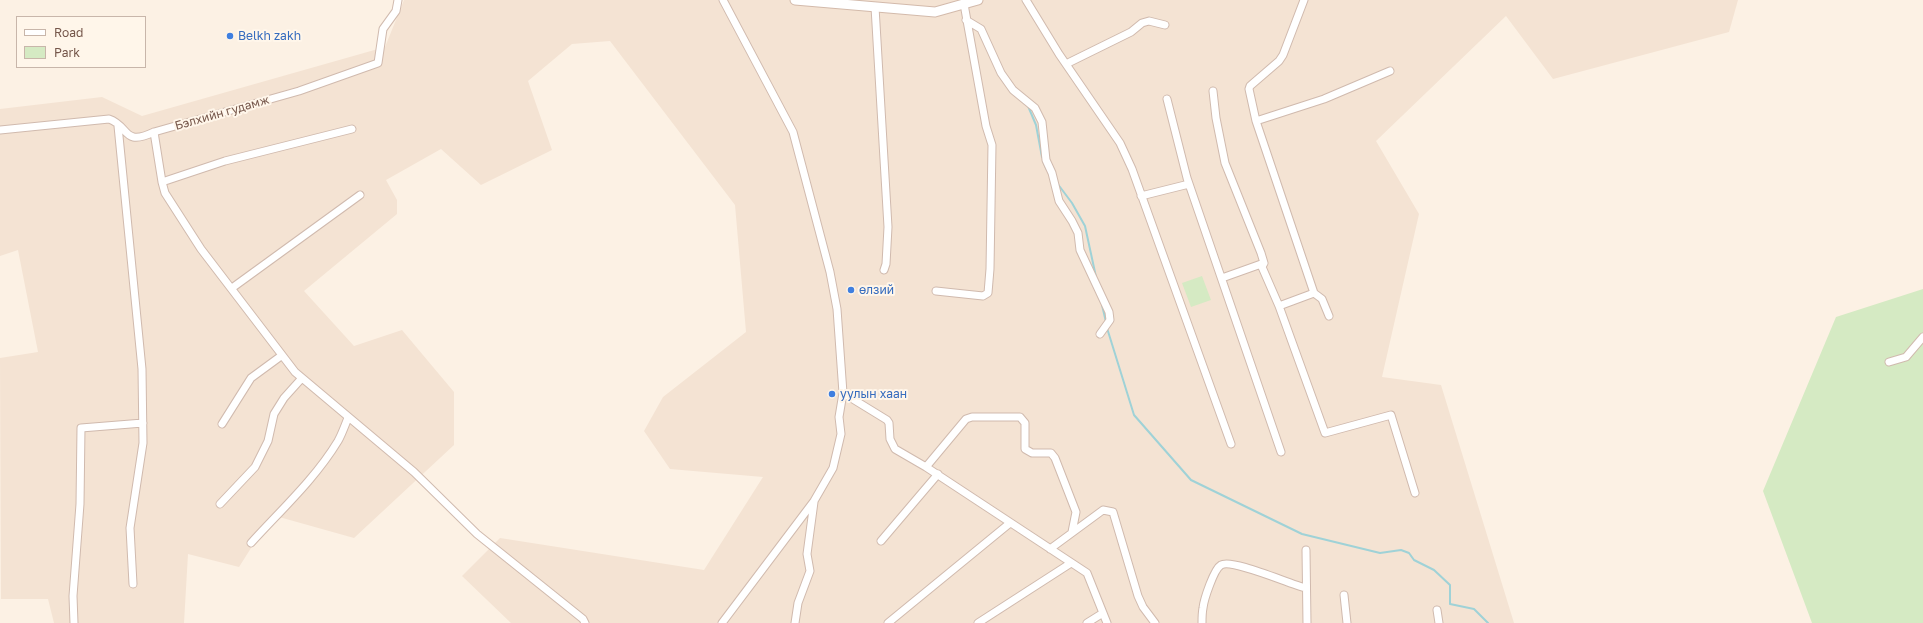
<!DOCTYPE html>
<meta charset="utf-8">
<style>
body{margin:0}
#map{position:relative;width:1923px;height:623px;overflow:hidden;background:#fcf1e4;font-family:"Golos Text",sans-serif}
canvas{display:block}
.legend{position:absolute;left:16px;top:16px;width:130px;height:52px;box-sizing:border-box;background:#fff6ea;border:1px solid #c8b6aa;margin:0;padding:5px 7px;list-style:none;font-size:12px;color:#75564a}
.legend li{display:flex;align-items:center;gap:8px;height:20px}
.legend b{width:20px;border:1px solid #c8b6aa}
</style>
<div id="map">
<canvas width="1923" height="623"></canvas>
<ul class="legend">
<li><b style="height:5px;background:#fff"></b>Road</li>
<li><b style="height:11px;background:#d5eac3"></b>Park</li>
</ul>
</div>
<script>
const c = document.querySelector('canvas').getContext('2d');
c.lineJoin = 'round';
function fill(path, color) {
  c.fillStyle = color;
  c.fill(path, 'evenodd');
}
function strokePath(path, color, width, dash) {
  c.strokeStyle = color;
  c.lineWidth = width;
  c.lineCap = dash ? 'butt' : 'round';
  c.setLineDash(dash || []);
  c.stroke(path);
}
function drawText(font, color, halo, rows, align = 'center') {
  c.font = font + ' "Golos Text",sans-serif';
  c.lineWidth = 4;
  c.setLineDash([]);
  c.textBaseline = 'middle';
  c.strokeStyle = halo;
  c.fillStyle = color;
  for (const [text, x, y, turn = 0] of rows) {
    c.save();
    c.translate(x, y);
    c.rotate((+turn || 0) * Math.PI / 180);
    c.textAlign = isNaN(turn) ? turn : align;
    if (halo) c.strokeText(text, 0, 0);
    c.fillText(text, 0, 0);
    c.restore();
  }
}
const residential = new Path2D(`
 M404 0H1738L1729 32 1553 79 1506 16 1376 141 1419 214 1382 377 1441 385 1514 623H511L462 576 500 538 704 570 763 477 670 469 644 431 663 397 746 332 735 205 610 41 572 44 528 81 552 150 481 185 441 149 386 180 397 200V214L304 291 354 346 402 330 454 392V445L354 538 272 515 239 567 188 554 184 623H54L48 599H1L0 358 38 352 18 250 0 256V109L102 97 142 116 385 47Z`);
const green = new Path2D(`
 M1202 276 1211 300 1191 307 1182 283Z
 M1923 289V623H1812L1763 491 1836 317Z`);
const stream = new Path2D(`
 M1028 106 1036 125 1042 157
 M1043 161 1047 170
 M1057 183 1072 203 1085 226 1096 277
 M1102 305 1106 322
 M1107 328 1134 415 1191 480 1302 534 1380 553 1401 550 1409 553 1414 560 1434 570 1450 585V604L1474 609 1488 623`);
const minor = new Path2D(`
 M1026 0 1059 54 1120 143 1132 169 1231 444
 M1304 0 1283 55 1279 61 1250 86 1249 89 1256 121 1314 293
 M875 7 888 227 886 264 884 270
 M966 20 981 29 1001 73 1013 90 1035 108 1042 122 1046 160 1052 173 1059 201 1072 221 1078 233 1080 250 1109 312 1110 320 1100 334
 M1066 64 1131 32 1142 23 1149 21 1165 25
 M1213 91 1216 118 1225 163 1261 253 1264 263 1262 267 1279 306 1325 433 1391 415 1415 493
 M1167 99 1187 178 1281 452
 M1256 121 1324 99 1390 71
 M118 126 142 369 143 443 130 528 133 584
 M0 130 109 119C130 126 122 147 154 132L299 91 378 63 383 29 396 11 398 0
 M154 132 162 182 165 193 201 249 295 372 414 472 477 534 583 619 585 623
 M162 182 225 161 352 129
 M1141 196 1189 184
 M1222 278 1264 263
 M232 288 360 195
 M936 291 983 296 988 293 990 269 992 145 986 126 964 4
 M1279 306 1314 293 1322 299 1329 316
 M1889 362 1906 357 1923 337
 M843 393 887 420 889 423 890 439 895 449 926 467 1087 573 1107 623
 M222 424 251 378 281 356
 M926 467 966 419 972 417H1020L1025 423V449L1032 453H1051L1055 458 1076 512 1072 532
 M220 504 255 467 268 441 274 414 284 398 302 378
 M881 541 938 474
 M251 543C281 510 315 479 338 441 342 434 345 425 348 418
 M1050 549 1103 510 1113 512 1138 596 1143 607 1155 623
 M1306 550 1307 623
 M1344 595 1347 623
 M1437 610 1439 623
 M74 623 73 596 80 504 81 428 143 423
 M722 623 814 501 833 468 841 434 839 417 843 393 837 309 830 272 793 132 723 0
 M795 623 798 603 810 571 807 554 814 502
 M888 623 1010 523
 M978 623 1071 563
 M1087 623 1103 613
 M1202 623C1202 618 1202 613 1203 608 1204 599 1214 569 1221 565 1232 558 1291 585 1306 588`);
const secondary = new Path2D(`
 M795 0 935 12 978 0`);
const markers = [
 [230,36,4,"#3f7fe0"],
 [851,290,4,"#3f7fe0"],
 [832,394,4,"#3f7fe0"]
];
const shopNames = [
 ["Belkh zakh",238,36],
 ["өлзий",859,290],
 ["уулын хаан",840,394]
];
const streetNames = [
 ["Бэлхийн гудамж",222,113,-16]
];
fill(residential, '#f4e3d3');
fill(green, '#d5eac3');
strokePath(stream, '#9fd2d7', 2);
strokePath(minor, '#d0baae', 9);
strokePath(secondary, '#d3baab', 11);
strokePath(minor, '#fff', 7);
strokePath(secondary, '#fff', 9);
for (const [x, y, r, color] of markers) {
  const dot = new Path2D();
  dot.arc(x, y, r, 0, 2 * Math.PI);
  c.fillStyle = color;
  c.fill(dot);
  strokePath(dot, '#fff6ea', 1.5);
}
drawText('12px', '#366cbe', '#fff6ea', shopNames, 'left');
drawText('12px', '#75564a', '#fff6ea', streetNames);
</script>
